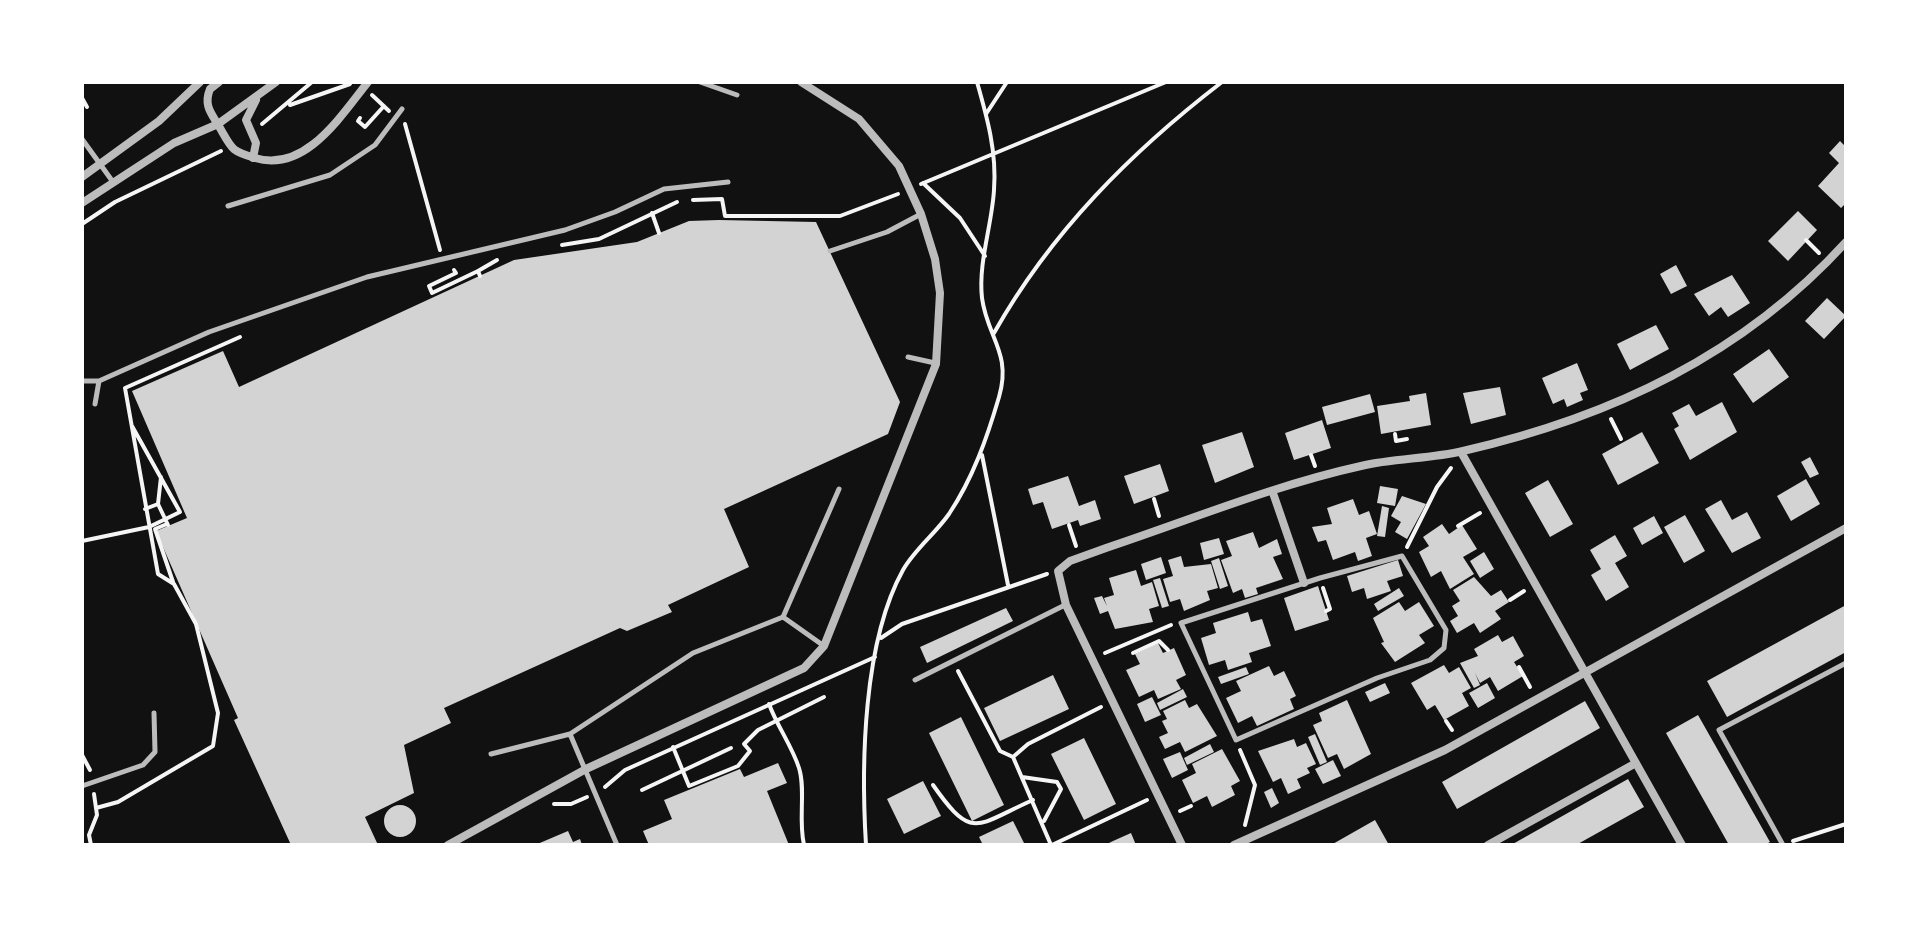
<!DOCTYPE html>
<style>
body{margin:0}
#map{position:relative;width:1928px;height:927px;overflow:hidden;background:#111;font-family:"Fira Sans",sans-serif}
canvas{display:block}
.frame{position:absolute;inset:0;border:84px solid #fff;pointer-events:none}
</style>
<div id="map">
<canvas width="1928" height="927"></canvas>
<div class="frame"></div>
</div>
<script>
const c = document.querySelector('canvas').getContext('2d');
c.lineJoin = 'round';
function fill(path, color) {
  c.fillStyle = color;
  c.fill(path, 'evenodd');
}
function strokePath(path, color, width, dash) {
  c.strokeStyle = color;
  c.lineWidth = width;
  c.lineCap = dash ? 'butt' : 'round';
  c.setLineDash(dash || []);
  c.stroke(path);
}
const building = new Path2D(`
 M1840 141 1846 147V203L1841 208 1818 186 1839 163 1829 153Z
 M1798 211 1817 230 1788 261 1768 241Z
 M719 220 816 222 900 402 888 434 724 509 749 567 668 605 672 612 627 631 620 628 444 708 451 723 404 745 414 793 365 817 378 845H291L234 720 238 718 156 531 187 518 132 391 223 351 239 387 514 260 637 242 689 221Z
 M1676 265 1687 286 1671 294 1660 274Z
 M1732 275 1750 303 1728 317 1721 307 1709 316 1694 294Z
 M1827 298 1846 316 1824 339 1805 321Z
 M1656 325 1669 349 1630 370 1617 344Z
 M1769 349 1789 377 1753 403 1733 374Z
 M1577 363 1588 390 1580 393 1583 400 1567 407 1564 399 1553 404 1542 378Z
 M1500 387 1506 415 1471 424 1463 393Z
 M1426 393 1431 425 1381 434 1377 406 1410 401 1409 396Z
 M1370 394 1375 412 1327 425 1322 407Z
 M1722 402 1737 432 1690 460 1674 429 1679 426 1672 413 1689 404 1696 416Z
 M1322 420 1331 448 1294 460 1285 433Z
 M1242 432 1254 467 1215 483 1202 445Z
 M1642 432 1659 463 1618 485 1602 454Z
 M1810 457 1819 474 1810 478 1801 462Z
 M1160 464 1169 491 1134 504 1124 476Z
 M1068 476 1079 506 1095 500 1101 519 1080 526 1078 520 1052 529 1043 502 1033 505 1028 489Z
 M1806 479 1820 504 1791 521 1777 496Z
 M1548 480 1573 524 1550 537 1525 493Z
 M1380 486 1398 489 1395 506 1377 503Z
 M1402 496 1426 504 1407 539 1395 532 1401 522 1391 516Z
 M1353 499 1359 515 1369 511 1377 534 1366 538 1372 556 1358 561 1355 552 1333 560 1326 540 1318 542 1312 527 1332 524 1327 508Z
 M1721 500 1732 520 1747 512 1761 538 1732 553 1705 509Z
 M1382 506 1389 508 1385 537 1377 536Z
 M1685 515 1705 551 1684 563 1664 527Z
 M1654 516 1663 533 1642 545 1633 528Z
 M1442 524 1449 534 1462 525 1477 549 1463 557 1474 574 1450 589 1441 571 1431 577 1419 552 1429 546 1423 537Z
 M1253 532 1259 548 1277 539 1282 554 1273 557 1283 579 1256 588 1258 594 1245 598 1242 589 1233 593 1221 560 1232 556 1226 541Z
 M1615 535 1627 556 1615 563 1629 587 1606 601 1591 575 1601 569 1590 550Z
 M1219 538 1224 554 1204 560 1200 543Z
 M1484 552 1494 569 1480 578 1470 561Z
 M1181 556 1184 567 1211 564 1218 588 1207 591 1210 600 1184 611 1180 599 1170 602 1163 579 1173 576 1168 560Z
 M1161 557 1166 573 1146 580 1141 564Z
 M1219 558 1228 586 1220 589 1211 561Z
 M1398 560 1403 576 1387 581 1391 591 1367 599 1364 588 1352 592 1347 576Z
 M1136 570 1141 586 1152 582 1159 606 1149 609 1153 622 1115 629 1108 611 1100 614 1094 598 1102 596 1107 606 1104 598 1114 595 1109 578Z
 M1474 577 1491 596 1501 590 1509 602 1495 611 1501 619 1480 633 1474 623 1457 633 1450 621 1458 616 1452 606 1460 601 1453 590Z
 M1160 578 1169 606 1162 608 1153 580Z
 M1318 586 1329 620 1295 631 1284 598Z
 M1399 588 1404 596 1378 611 1374 604Z
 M1399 602 1405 611 1419 602 1434 626 1419 635 1425 643 1395 662 1381 643 1384 642 1373 618Z
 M1846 605V652L1727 717 1707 681Z
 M1006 608 1013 621 927 663 920 647Z
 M1248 612 1251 622 1262 619 1271 646 1249 653 1252 662 1228 670 1225 660 1209 665 1201 638 1216 633 1213 623Z
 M1498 635 1502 642 1513 636 1524 656 1514 662 1523 676 1498 691 1490 677 1480 683 1475 673 1480 685 1474 688 1460 663 1478 656 1474 649Z
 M1158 643 1163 653 1174 648 1186 675 1176 680 1181 689 1158 699 1154 690 1139 697 1126 670 1140 664 1135 654Z
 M1444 665 1449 673 1459 667 1471 688 1462 693 1469 706 1444 720 1435 705 1427 710 1411 683Z
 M1269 666 1274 676 1284 671 1296 696 1290 699 1294 709 1257 726 1252 716 1238 723 1226 698 1241 691 1236 681Z
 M1246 667 1249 674 1221 684 1218 677Z
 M1053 675 1069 709 1000 741 984 708Z
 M1385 683 1390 693 1370 702 1365 692Z
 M1487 683 1495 698 1478 708 1469 693Z
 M1183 689 1187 697 1160 710 1157 703Z
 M1152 697 1161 715 1145 722 1137 704Z
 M1185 700 1189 708 1197 704 1217 736 1185 752 1180 742 1165 749 1159 737 1168 733 1162 721 1167 719 1163 711Z
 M1347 700 1371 754 1344 769 1337 754 1328 758 1313 725 1322 721 1319 713Z
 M1585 701 1600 728 1457 809 1442 782Z
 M1698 715 1770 842 1764 845H1729L1666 733Z
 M961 717 1004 805 972 821 929 733Z
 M1315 734 1327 762 1320 765 1308 737Z
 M1084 738 1116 804 1084 820 1051 754Z
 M1294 739 1297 747 1306 743 1316 764 1307 768 1310 773 1297 779 1301 788 1288 794 1281 778 1273 782 1258 751Z
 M1210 744 1214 752 1187 765 1184 758Z
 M1222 749 1240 781 1231 786 1235 795 1212 807 1207 796 1193 803 1182 780 1196 773 1192 764Z
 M1180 752 1188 770 1172 778 1163 759Z
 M1333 760 1341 776 1323 784 1315 769Z
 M778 763 787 783 767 791 789 845H649L643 831 672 819 664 800 740 769 744 777Z
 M1628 779 1644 807 1576 845H1511Z
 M923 781 941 816 904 834 887 799Z
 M1272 788 1279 803 1271 808 1264 792Z
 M384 821a16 16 0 1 1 32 0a16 16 0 1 1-32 0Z
 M1375 820 1389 845H1331Z
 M1013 821 1025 845H983L979 837Z
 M568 831 573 842 580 839 582 845H535Z
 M1131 833 1136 845H1105L1113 841Z`);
const path = new Path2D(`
 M372 95 389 111
 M82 98 87 107
 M290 105 350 84
 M986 114 1007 82
 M360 118 358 121 365 127 384 106
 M262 124 312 82
 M405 124 440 250
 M923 183 960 218 985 256
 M921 184 1166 82
 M693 200 722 199 725 216H840L898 194
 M652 213 659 233
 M82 224 115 202 221 151
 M1806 240 1819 253
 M562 245 599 239 677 202
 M454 270 456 273 429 286 432 293 478 271 480 276
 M478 271 497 260
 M994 333C1051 232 1131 152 1222 82
 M1611 419 1621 439
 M1395 434 1396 441 1407 439
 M982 455 1008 585
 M1311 455 1315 466
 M1154 499 1159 516
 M158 504 161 477
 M145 509 158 504 168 525
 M167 524 155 529 173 582
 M1069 525 1076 546
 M1458 526 1480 513
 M82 541 149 527 180 512 132 426
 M1407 547 1437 487 1451 468
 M1323 588 1330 609 1326 611
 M1510 600 1524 591
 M881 638 902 624 1047 574
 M1105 653 1171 625
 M1133 653 1159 641 1168 650
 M1519 667 1530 687
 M958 671 1000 751 1013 757
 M769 704C777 726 792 746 799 768 806 790 798 819 804 845
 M1446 721 1452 730
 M673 747 689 786 738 766 750 751 744 744 758 730 824 697
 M1240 750 1255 785 1245 825
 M82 755 90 770
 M1022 777 1057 782 1061 789 1044 821
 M933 785C973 842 976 825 1033 800
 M605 787 625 770 875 657
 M642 790 731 748
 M554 804H571L587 797
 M96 808 118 802 213 746 218 713 196 624 174 584 158 574 125 388 240 337
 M1180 811 1191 806
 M1793 841 1846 824
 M91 845 89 835 97 815 94 794
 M866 845C861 764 863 642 903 570 915 549 935 534 949 514 973 478 987 438 999 397 1012 353 987 337 982 298 978 263 992 225 994 190 997 152 987 117 977 82
 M1051 845 1013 757 1028 744 1101 707
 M1052 845 1147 800`);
const service = new Path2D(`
 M700 82 737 95
 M82 139 113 182
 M228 206 330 175 375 145 402 109
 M830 251 887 232 921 214
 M908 357 935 363
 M82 381H99
 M95 404 99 381 209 332 367 277 565 230 615 212 664 189 728 182
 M1402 556 1446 630 1444 648 1430 660 1377 678 1236 740 1181 623 1320 578Z
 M783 617 824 646
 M915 680 1065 605
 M491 754 570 734
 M82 786 143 765 155 752 154 713
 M617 845 570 734 693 653 783 617 839 489
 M1783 845 1719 730 1846 663`);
const minor = new Path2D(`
 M219 82 210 89C203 106 212 114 220 128 232 149 231 151 255 158 305 173 340 117 368 82
 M253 158 256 143 246 120 256 100
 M82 177 159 121 200 82
 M82 203 174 143 218 124 276 82
 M1461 452 1682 845
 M1273 493 1304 583
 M448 845 586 769 804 668 824 646 936 364 940 293 935 259 921 214 899 166 859 119 801 82
 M1182 845 1066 605 1058 571 1070 561 1106 548C1190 520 1275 485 1361 466 1394 458 1430 459 1463 451 1611 417 1743 355 1846 242
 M1234 845 1445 750 1846 528
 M1488 845 1636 763`);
fill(building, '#d3d3d3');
strokePath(path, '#f5f5f5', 4);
strokePath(service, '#bcbcbc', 5);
strokePath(minor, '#bcbcbc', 8);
</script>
